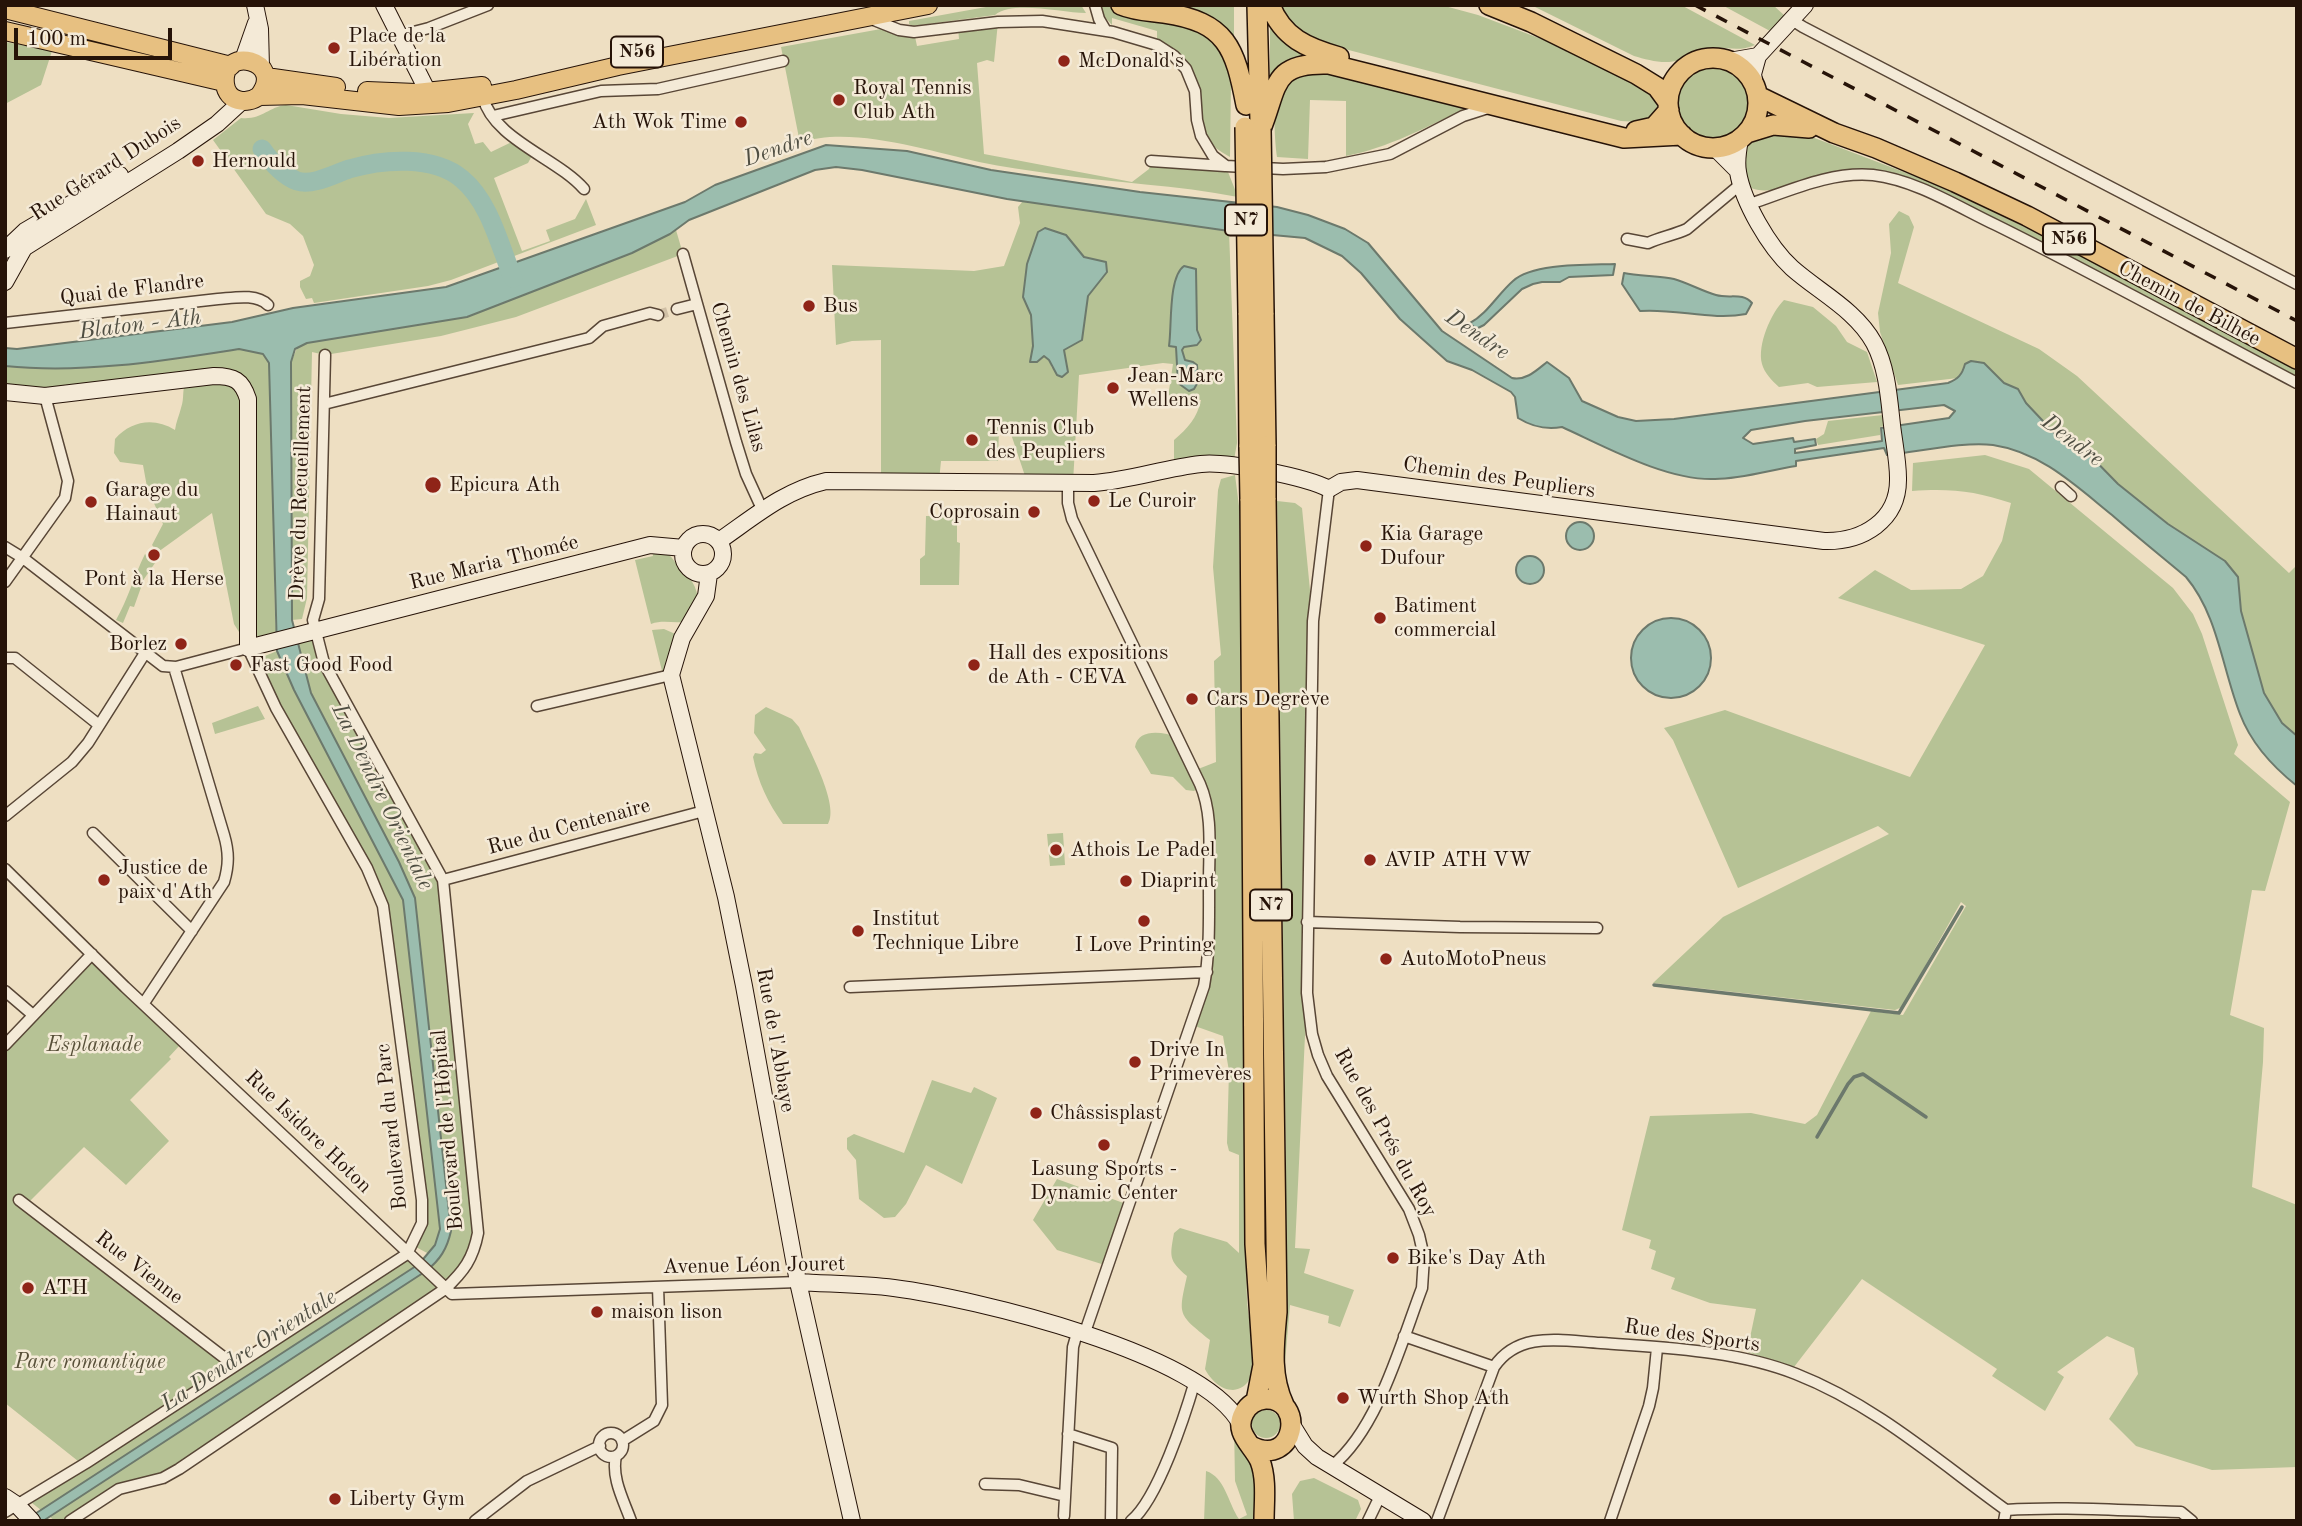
<!DOCTYPE html>
<meta charset="utf-8">
<style>
body{margin:0}
#map{position:relative;width:2302px;height:1526px;overflow:hidden;background:#eedfc2;font-family:"Old Standard TT",serif}
canvas{display:block}
.frame{position:absolute;inset:0;border:7px solid #261308;pointer-events:none}
.scale{position:absolute;left:14px;top:28px;width:158px;height:32px;box-sizing:border-box;border:4px solid #261308;border-top:0;padding-left:9px;font-size:21px;line-height:24px;white-space:nowrap;color:#261308;-webkit-text-stroke:5px #f4ead7;paint-order:stroke}
</style>
<div id="map">
<canvas width="2302" height="1526"></canvas>
<div class="frame"></div>
<div class="scale">100 m</div>
</div>
<script>
const c = document.querySelector('canvas').getContext('2d');
c.lineJoin = 'round';
function fill(path, color) {
  c.fillStyle = color;
  c.fill(path, 'evenodd');
}
function strokePath(path, color, width, dash) {
  c.strokeStyle = color;
  c.lineWidth = width;
  c.lineCap = dash ? 'butt' : 'round';
  c.setLineDash(dash || []);
  c.stroke(path);
}
function drawText(font, color, halo, rows, align = 'center') {
  c.font = font + ' "Old Standard TT",serif';
  c.lineWidth = 5;
  c.setLineDash([]);
  c.textBaseline = 'middle';
  c.strokeStyle = halo;
  c.fillStyle = color;
  for (const [text, x, y, turn = 0] of rows) {
    c.save();
    c.translate(x, y);
    c.rotate((+turn || 0) * Math.PI / 180);
    c.textAlign = isNaN(turn) ? turn : align;
    if (halo) c.strokeText(text, 0, 0);
    c.fillText(text, 0, 0);
    c.restore();
  }
}
const green = new Path2D(`
 M997 5H1081L1086 13C1062 13 1013 0 995 15L913 26 909 24V21Z
 M1130 5H1234V49L1226 35Z
 M1276 5H1441L1478 15 1552 43 1650 91 1657 102 1658 108 1650 120 1638 122 1621 121 1314 41 1297 35Z
 M1531 5H1681L1755 45C1740 52 1727 47 1710 48 1698 48 1690 57 1679 60 1665 65 1648 60 1634 56Z
 M1722 5H1773L1785 16 1770 31Z
 M1099 6H1107L1134 16 1199 28 1224 53 1231 83 1230 157C1189 134 1205 119 1197 82 1192 61 1174 50 1157 40V31L1112 18V25L1101 13Z
 M998 22 994 62 987 60 977 63 984 154 1132 182 1149 169 1151 161 1226 167 1238 197C1177 185 1114 183 1053 174 1028 170 1003 167 979 162 929 151 849 125 800 143L781 47 892 27 914 32 917 46 959 39 958 27Z
 M1272 28 1310 55 1273 76 1270 74V29Z
 M5 42 52 51 41 85 5 104Z
 M1678 103a35 35 0 1 1 70 0a35 35 0 1 1-70 0Z
 M1311 69 1465 109C1426 127 1388 148 1346 156V101L1310 100 1308 159 1277 157C1275 142 1271 98 1282 86 1288 79 1302 74 1311 69Z
 M286 105 341 114 389 118 474 113 468 124 475 144 483 142 491 152 518 139 534 152 528 163 494 178 522 251 550 241 546 230 575 219 586 199 596 225 451 280 428 286 314 303 312 298 306 299 300 287V281L310 276 314 265 303 236 290 224 266 214 213 140 241 118C262 120 268 107 286 105Z
 M1768 133 1812 137 1930 182 2029 229 2297 370V379L1895 175C1876 171 1860 167 1840 170 1815 174 1774 198 1751 188L1745 172V150L1754 140Z
 M1023 201 1229 231 1237 443 1234 460 1206 456 1174 460V440C1188 428 1197 418 1201 400L1168 397 1173 364 1163 363 1079 375 1073 483 1027 482 1009 428 999 427 998 461H941L939 481 881 480V340L852 341 836 345 832 265 974 271 1004 266 1020 223 1018 207ZM1066 235 1084 257 1105 262 1107 272 1088 296 1082 340 1064 349 1067 368H1052L1049 359 1044 356 1040 358 1033 346 1031 314Z
 M1899 211 1909 216 1914 227 1898 283 2039 349 2077 376 2289 573 2297 565V736L2282 723 2264 693 2241 611 2238 577 2225 561 2168 524 2118 484 2078 443 2058 437 2026 403 2018 389 2004 383 1984 363 1971 361 1965 364 1958 378 1898 385 1880 332 1878 313 1891 253 1889 224Z
 M676 230 683 254 516 317 441 336 325 355 312 352 307 598 302 619 292 620 291 362 298 346 307 343 467 317 632 253Z
 M1784 300 1813 307 1836 326 1847 342 1867 352 1877 382 1817 387 1808 383 1779 387C1772 381 1764 372 1762 364 1757 345 1771 313 1784 300Z
 M239 349 264 354 269 363 271 377 275 618 277 640 249 648 244 632H239L234 624 212 513 158 552 152 545 163 524 147 487 143 465 120 462 114 453 115 439C131 421 154 417 175 430 176 422 179 416 181 408 185 397 181 391 187 379L5 392V366C83 374 162 361 239 349Z
 M1883 415V426L1880 427V435L1818 445 1816 439 1824 434 1828 421Z
 M1985 455 2029 469 2173 588 2193 614 2202 634 2238 745 2234 754 2290 802 2265 891 2252 890 2230 1015 2264 1028 2263 1062 2252 1187 2297 1205V1467L2212 1470 2136 1446 2109 1419 2138 1374 2134 1348 2107 1336 2057 1372 2064 1377 2045 1411 1992 1376 1997 1369 1862 1279 1794 1367 1747 1352 1756 1309 1710 1303 1671 1289 1675 1278 1651 1269 1656 1251 1649 1248 1651 1240 1622 1230 1650 1116 1751 1113 1805 1124 1817 1115 1871 1011 1903 1015 1966 906 1961 902 1902 1007 1895 1010 1653 983 1723 917 1889 834 1878 826 1738 888 1673 740 1664 728 1725 710 1910 777 1985 645 1838 598 1875 570 1911 590 1961 589 1983 576 2002 541 2011 503C1976 491 1949 488 1912 491L1913 463Z
 M1235 475 1239 506C1242 693 1244 880 1247 1067 1247 1122 1248 1177 1248 1232 1248 1258 1245 1285 1248 1311 1251 1331 1266 1387 1233 1390 1221 1390 1210 1379 1205 1369L1210 1340C1178 1314 1178 1316 1187 1276 1168 1260 1170 1256 1174 1233L1180 1228 1227 1242 1239 1253V1155L1229 1151 1227 1143 1229 1071 1223 1036 1192 1025 1204 987 1209 828 1198 788 1194 791 1186 790 1173 777 1151 774 1135 747C1138 728 1163 732 1177 737L1193 771 1216 762 1214 661 1221 655 1213 567 1218 490 1221 479Z
 M1277 501 1295 503 1302 508 1313 621 1307 993 1295 1248 1310 1249 1304 1273 1354 1290 1340 1327 1328 1323 1329 1316 1290 1305 1284 1374 1281 1378 1286 1313V1166Z
 M926 516H957V542L960 543 959 585H920V559L925 555Z
 M652 550C671 552 669 555 680 568 689 580 694 579 698 597L683 622C671 623 662 620 651 624L635 560 653 556Z
 M145 554 155 563 144 579 134 607 130 606 123 623 116 620C128 599 134 576 145 554Z
 M664 629 682 637 663 675 652 630Z
 M315 631 320 652 443 880 478 1233 461 1273 179 1469 132 1486 67 1521H55L32 1503 90 1465H83L5 1403V1045L92 954 180 1045 169 1057 171 1059 130 1100 169 1141 126 1185 84 1147 26 1205 235 1366 407 1254 426 1271C440 1260 447 1249 451 1231L415 898 399 862 311 692 294 636Z
 M277 651 294 690 403 900 440 1229 435 1245 429 1254 414 1246 425 1225 387 906 258 663 260 658Z
 M258 706 265 719 215 734 212 723Z
 M766 707 792 719 799 727C808 748 840 805 828 824H783C768 803 758 782 753 757L755 753 761 754 766 750 754 733 755 715Z
 M1063 833 1065 865 1050 866 1047 834Z
 M932 1080 971 1093 974 1087 997 1098 962 1184 926 1165 906 1204 895 1217 884 1218 859 1199 856 1160 847 1149V1138L854 1134 904 1153Z
 M1057 1179 1129 1205 1108 1266 1057 1250 1033 1220Z
 M1252 1424a14 14 0 1 1 28 0a14 14 0 1 1-28 0Z
 M1234 1424 1258 1467 1255 1521H1204L1206 1471C1225 1477 1228 1503 1239 1519L1247 1515 1235 1481Z
 M1314 1478 1358 1500 1361 1509 1355 1521H1294L1292 1494 1300 1481Z`);
const water = new Path2D(`
 M826 145 907 151 991 170 1140 192 1277 207 1308 215 1345 229 1368 243 1442 331 1512 378C1526 381 1537 370 1547 362L1569 378 1582 401 1618 417 1636 421 1674 419 1948 383C1958 379 1962 375 1965 364L1971 361 1984 363 2004 383 2018 389 2026 403 2058 437 2078 443 2118 484 2168 524 2225 561 2238 577 2241 611 2264 693 2282 723 2297 736V786C2273 767 2251 743 2240 714 2222 668 2218 615 2186 577 2161 556 2136 536 2112 515 2076 486 2041 452 1993 445 1964 441 1918 452 1887 455L1884 448 1796 461V466C1770 470 1742 479 1715 479 1667 481 1606 447 1562 427 1547 430 1531 426 1518 418L1515 397 1511 392 1472 370 1447 361 1400 319 1361 273 1342 256 1305 238 1229 231 1007 199 862 170 836 167 815 170 689 220 670 234 632 253 467 317 307 343 295 349 291 362 292 620 311 693 399 862 415 898 451 1231C447 1249 440 1260 426 1271L43 1521H24L419 1264 435 1245 440 1229 403 900 294 690 277 651 269 363 263 354 239 349C162 361 83 374 5 366V348L17 349 232 322 293 308 446 287 685 202 715 185ZM1944 405 1955 411 1949 418 1881 428 1882 441 1795 453V449L1816 445 1815 439 1794 442 1793 438 1753 444 1743 438 1751 430 1805 421Z
 M1045 228 1066 235 1084 257 1106 262 1107 272 1088 296 1082 340 1064 350 1068 372 1062 377 1057 375 1049 360 1044 356 1037 362H1030L1033 346 1031 315 1023 297 1027 264 1038 232Z
 M1615 264 1613 275 1569 277 1560 282H1542L1533 284 1522 289 1484 325 1476 329 1470 323C1487 314 1498 294 1513 281 1533 263 1588 265 1615 264Z
 M1184 266 1196 269 1197 330 1201 340 1197 345 1184 347 1182 350 1185 360 1193 362 1197 365 1198 382 1194 389 1189 391 1178 383 1176 347 1169 346C1172 327 1168 277 1184 266Z
 M1624 273C1638 276 1662 276 1674 279 1688 283 1702 291 1716 295 1730 299 1742 292 1752 303L1746 314C1712 321 1675 308 1640 311L1622 284Z
 M1566 536a14 14 0 1 1 28 0a14 14 0 1 1-28 0Z
 M1516 570a14 14 0 1 1 28 0a14 14 0 1 1-28 0Z
 M1631 658a40 40 0 1 1 80 0a40 40 0 1 1-80 0Z`);
const stream = new Path2D(`
 M1654 985 1899 1013 1962 907
 M1817 1137 1848 1084 1854 1077 1863 1074 1926 1117`);
const river = new Path2D(`
 M262 149C271 162 282 175 297 181 313 186 334 174 349 169 383 159 434 155 462 179 490 202 500 247 513 278`);
const streetTunnel = new Path2D(`
 M658 315 677 309`);
const street = new Path2D(`
 M1095 5 1099 19 1106 31
 M869 18 899 30 914 32 998 22 1042 21 1113 32 1157 45 1174 56 1186 69 1195 91 1197 120 1201 136 1213 156 1226 166 1283 169 1326 167 1390 154 1463 116 1488 108
 M1792 20 1803 27 2297 284
 M398 36 429 28 488 5
 M483 97C493 139 557 158 584 189
 M493 116 601 91 658 89 783 61
 M1151 161 1225 166
 M1750 204C1789 191 1831 171 1873 175 1916 180 1958 207 1996 225 2097 275 2196 330 2297 383
 M1627 239 1648 243C1661 237 1674 235 1687 229L1742 183
 M683 254 736 442 746 474 762 509
 M677 309 697 304
 M5 323 218 299C233 298 256 293 268 305
 M324 404 589 338 603 326 650 313 658 315
 M1068 483V503L1072 519 1200 784C1213 814 1209 849 1209 882 1209 917 1210 952 1204 986L1084 1335
 M2061 487 2071 496
 M1329 489 1313 621 1307 993 1312 1034 1318 1055 1327 1076 1409 1209 1419 1235 1424 1257 1422 1288C1401 1343 1378 1429 1332 1466
 M5 547 23 558 163 666 176 667 248 648 276 708 367 868 383 906 422 1200V1223L407 1254 86 1463 5 1512
 M5 582 65 498 68 481 45 396
 M5 658H15L99 725
 M537 706 671 675
 M5 816 72 762 88 743 145 653
 M93 833 192 931
 M5 869 125 987 452 1294 798 1282
 M443 880 704 811
 M1307 922 1460 927 1597 928
 M850 987 1207 972
 M5 991 33 1015
 M144 1003 224 882C229 865 229 852 224 835L174 667
 M5 1045 92 954
 M19 1200 235 1366
 M1404 1336 1494 1367
 M599 1445a12 12 0 1 1 24 0a12 12 0 1 1-24 0Z
 M1068 1434 1112 1448 1111 1521
 M622 1441 654 1421 662 1405 658 1287
 M616 1456C611 1478 624 1501 631 1521
 M985 1484 1019 1485 1065 1496
 M2006 1510C2065 1506 2123 1511 2181 1512L2192 1521
 M1064 1516 1073 1347 1077 1333
 M70 1521 119 1489 163 1478 179 1469 445 1289C464 1271 473 1259 478 1233L443 880 324 663 313 620 319 599 325 355
 M475 1521 527 1481 600 1446
 M1131 1521C1158 1499 1185 1415 1195 1381
 M1368 1521 1381 1494
 M1437 1521 1494 1367C1519 1330 1563 1341 1601 1343 1666 1348 1735 1350 1796 1374 1875 1405 1938 1461 2006 1510L2004 1521
 M1610 1521 1649 1406 1653 1388 1657 1348`);
const secondary = new Path2D(`
 M255 5 260 29 261 67
 M384 5 428 92V96L422 100
 M243 60 256 23
 M1729 61 1758 56
 M1755 86 1753 74 1758 56 1805 5
 M1715 148 1738 171
 M5 250 25 231 120 175
 M5 282 24 248 178 151 217 124 241 102
 M5 392 45 396 214 376C234 376 242 380 248 399V648L650 545 684 548
 M683 554a20 20 0 1 1 40 0a20 20 0 1 1-40 0Z
 M719 541C754 517 783 491 826 481L1094 483C1131 480 1165 468 1201 464 1226 461 1307 477 1329 489L1341 482 1357 480 1824 541C1862 542 1899 521 1898 478 1898 461 1894 442 1892 425 1889 398 1887 367 1874 343 1856 310 1819 292 1792 268 1769 247 1743 202 1738 172 1736 161 1738 150 1740 140
 M709 574 706 596 682 638 671 675 726 897 744 986 798 1282 852 1521
 M798 1282C829 1284 862 1284 894 1288 972 1298 1205 1353 1241 1425
 M1292 1425 1305 1446 1317 1457 1423 1521
 M5 1497 17 1505 32 1521`);
const primary = new Path2D(`
 M5 9 231 66
 M5 31 224 82
 M266 77 336 87
 M367 91 416 93 482 86
 M259 96C287 60 220 44 225 84 227 102 247 105 259 96L302 95 399 106 448 103 516 90 618 66 928 5`);
const highway = new Path2D(`
 M1121 5C1135 11 1149 11 1164 13 1227 22 1235 48 1246 105
 M1257 5 1260 121
 M1270 5C1283 38 1307 48 1339 57
 M1489 5 1531 22 1636 74 1657 87 1668 102
 M1668 103a45 45 0 1 1 90 0a45 45 0 1 1-90 0Z
 M1758 96 1834 133 1876 148 1955 182 2027 216 2297 359
 M1261 129C1278 87 1271 62 1329 64L1624 138 1682 135
 M1636 131 1654 127 1669 110
 M1747 133 1773 125 1809 128
 M1248 313 1249 447
 M1264 313 1266 446
 M1266 498 1277 1312C1274 1345 1270 1375 1284 1405
 M1250 499 1255 1244 1263 1365 1256 1401
 M1251 1446C1296 1469 1306 1397 1265 1399 1256 1400 1248 1405 1244 1413 1233 1433 1253 1445 1260 1461 1267 1479 1264 1502 1264 1521`);
const rail = new Path2D(`
 M1695 5 2297 321`);
const highwayBridge = new Path2D(`
 M1245 127 1248 313
 M1261 129 1264 313
 M1266 446V498
 M1249 447 1250 499`);
const markers = [
 [334,48,7,"#8f2418"],
 [1064,61,7,"#8f2418"],
 [839,100,7,"#8f2418"],
 [741,122,7,"#8f2418"],
 [198,161,7,"#8f2418"],
 [809,306,7,"#8f2418"],
 [1113,388,7,"#8f2418"],
 [972,440,7,"#8f2418"],
 [433,485,9,"#8f2418"],
 [1094,501,7,"#8f2418"],
 [91,502,7,"#8f2418"],
 [1034,512,7,"#8f2418"],
 [1366,546,7,"#8f2418"],
 [154,555,7,"#8f2418"],
 [1380,618,7,"#8f2418"],
 [181,644,7,"#8f2418"],
 [236,665,7,"#8f2418"],
 [974,665,7,"#8f2418"],
 [1192,699,7,"#8f2418"],
 [1056,850,7,"#8f2418"],
 [1370,860,7,"#8f2418"],
 [104,880,7,"#8f2418"],
 [1126,881,7,"#8f2418"],
 [1144,921,7,"#8f2418"],
 [858,931,7,"#8f2418"],
 [1386,959,7,"#8f2418"],
 [1135,1062,7,"#8f2418"],
 [1036,1113,7,"#8f2418"],
 [1104,1145,7,"#8f2418"],
 [1393,1258,7,"#8f2418"],
 [28,1288,7,"#8f2418"],
 [597,1312,7,"#8f2418"],
 [1343,1398,7,"#8f2418"],
 [335,1499,7,"#8f2418"]
];
const shields = [
 [637,52,52],
 [1246,220,42],
 [2069,239,52],
 [1271,905,42]
];
const shieldNames = [
 ["N56",637,52],
 ["N7",1246,220],
 ["N56",2069,239],
 ["N7",1271,905]
];
const poiNames = [
 ["Place de la",348,36],
 ["Libération",348,60],
 ["McDonald's",1078,61],
 ["Royal Tennis",853,88],
 ["Club Ath",853,112],
 ["Ath Wok Time",727,122,"right"],
 ["Hernould",212,161],
 ["Bus",823,306],
 ["Jean-Marc",1127,376],
 ["Wellens",1127,400],
 ["Tennis Club",986,428],
 ["des Peupliers",986,452],
 ["Epicura Ath",449,485],
 ["Garage du",105,490],
 ["Hainaut",105,514],
 ["Le Curoir",1108,501],
 ["Coprosain",1020,512,"right"],
 ["Kia Garage",1380,534],
 ["Dufour",1380,558],
 ["Pont à la Herse",154,579,"center"],
 ["Batiment",1394,606],
 ["commercial",1394,630],
 ["Borlez",167,644,"right"],
 ["Hall des expositions",988,653],
 ["de Ath - CEVA",988,677],
 ["Fast Good Food",250,665],
 ["Cars Degrève",1206,699],
 ["Athois Le Padel",1070,850],
 ["AVIP ATH VW",1384,860],
 ["Justice de",118,868],
 ["paix d'Ath",118,892],
 ["Diaprint",1140,881],
 ["Institut",872,919],
 ["Technique Libre",872,943],
 ["I Love Printing",1144,945,"center"],
 ["AutoMotoPneus",1400,959],
 ["Drive In",1149,1050],
 ["Primevères",1149,1074],
 ["Châssisplast",1050,1113],
 ["Lasung Sports -",1104,1169,"center"],
 ["Dynamic Center",1104,1193,"center"],
 ["Bike's Day Ath",1407,1258],
 ["ATH",42,1288],
 ["maison lison",611,1312],
 ["Wurth Shop Ath",1357,1398],
 ["Liberty Gym",349,1499]
];
const streetNames = [
 ["Rue Gérard Dubois",106,169,-33],
 ["Quai de Flandre",132,290,-7],
 ["Chemin de Bilhée",2189,304,28],
 ["Chemin des Lilas",738,377,74],
 ["Chemin des Peupliers",1499,478,8],
 ["Drève du Recueillement",301,493,-88],
 ["Rue Maria Thomée",494,563,-14],
 ["Rue du Centenaire",569,827,-15],
 ["Rue de l'Abbaye",775,1040,80],
 ["Boulevard du Parc",392,1127,-96],
 ["Boulevard de l'Hôpital",448,1130,-95],
 ["Rue Isidore Hoton",308,1132,44],
 ["Rue des Prés du Roy",1385,1133,61],
 ["Avenue Léon Jouret",754,1266,-1],
 ["Rue Vienne",139,1268,38],
 ["Rue des Sports",1692,1336,8]
];
const parkNames = [
 ["Esplanade",94,1045],
 ["Parc romantique",90,1362]
];
const waterNames = [
 ["Dendre",778,149,-19],
 ["Blaton - Ath",140,325,-7],
 ["Dendre",1477,335,34],
 ["Dendre",2072,441,37],
 ["La Dendre Orientale",382,797,64],
 ["La Dendre Orientale",249,1351,-33]
];
fill(green, '#b6c295');
fill(water, '#9bbdae');
strokePath(water, '#6c796c', 2);
strokePath(stream, '#6c796c', 3.5);
strokePath(river, '#9bbdae', 19);
strokePath(streetTunnel, '#d0c0a6', 10, [10, 5]);
strokePath(street, '#584636', 13);
strokePath(secondary, '#261308', 18);
strokePath(primary, '#261308', 20);
strokePath(highway, '#261308', 22);
strokePath(street, '#f4ead7', 10);
strokePath(secondary, '#f4ead7', 16);
strokePath(primary, '#e7c081', 18);
strokePath(highway, '#e7c081', 19);
strokePath(rail, '#261308', 3.5, [12, 12]);
strokePath(highwayBridge, '#261308', 22, []);
strokePath(highwayBridge, '#e7c081', 19);
for (const [x, y, r, color] of markers) {
  const dot = new Path2D();
  dot.arc(x, y, r, 0, 2 * Math.PI);
  c.fillStyle = color;
  c.fill(dot);
  strokePath(dot, '#f4ead7', 2.5);
}
for (const [x, y, w] of shields) {
  const box = new Path2D();
  box.roundRect(x - w / 2, y - 15.5, w, 31, 5);
  c.fillStyle = '#f4ead7';
  c.fill(box);
  strokePath(box, '#261308', 2);
}
drawText('bold 19px', '#261308', null, shieldNames);
drawText('21px', '#261308', '#f4ead7', poiNames, 'left');
drawText('21px', '#261308', '#f4ead7', streetNames);
drawText('italic 21px', '#585039', '#f4ead7', parkNames);
drawText('italic 23px', '#4f4e42', '#f4ead7', waterNames);
</script>
